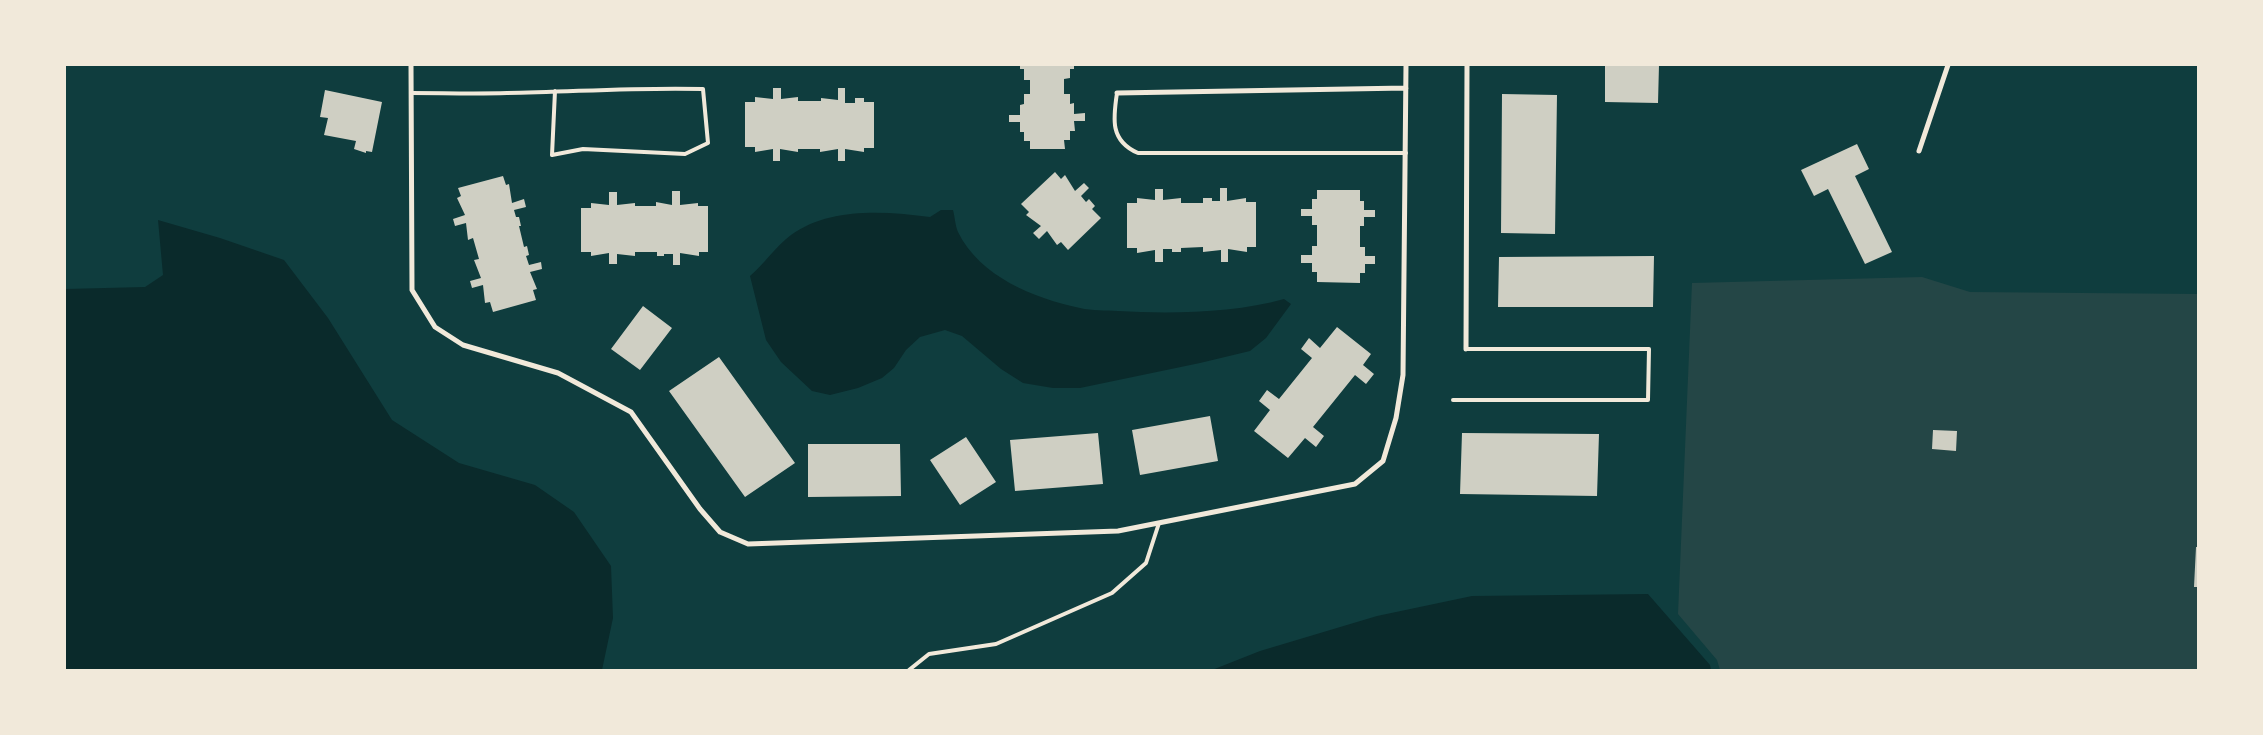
<!DOCTYPE html>
<style>
body{margin:0}
#map{position:relative;width:2263px;height:735px;overflow:hidden;background:#0f3d3e;font-family:"Fira Sans",sans-serif}
canvas{display:block}
.frame{position:absolute;inset:0;border:66px solid #f1e9da;pointer-events:none}
</style>
<div id="map">
<canvas width="2263" height="735"></canvas>
<div class="frame"></div>
</div>
<script>
const c = document.querySelector('canvas').getContext('2d');
c.lineJoin = 'round';
function fill(path, color) {
  c.fillStyle = color;
  c.fill(path, 'evenodd');
}
function strokePath(path, color, width, dash) {
  c.strokeStyle = color;
  c.lineWidth = width;
  c.lineCap = dash ? 'butt' : 'round';
  c.setLineDash(dash || []);
  c.stroke(path);
}
const green = new Path2D(`
 M1922 277 1970 292 2198 294V670H1720L1717 660 1678 614 1692 283Z`);
const water = new Path2D(`
 M941 210H953C955 217 955 225 958 232 980 277 1034 298 1080 308 1092 311 1106 310 1118 311 1170 314 1235 313 1284 299L1291 304 1266 338 1250 351 1200 363 1080 388H1053L1023 383 1001 369 962 336 945 330 920 337 906 350 894 368 882 378 858 388 830 395 812 391 781 362 766 340 750 276C764 264 777 245 791 235 829 207 886 211 930 217Z
 M158 220 220 238 284 260 328 318 392 420 459 463 535 485 574 512 611 566 613 618 602 670H65V289L145 287 163 275Z
 M1648 594 1710 665 1711 670H1212L1260 651 1377 616 1472 596Z`);
const building = new Path2D(`
 M1020 65H1074V69H1070V78L1064 79V94H1070V104L1074 103V114L1085 113V121H1074L1075 131H1070V140H1064L1065 149H1030V141H1024V132H1020V122H1009V115H1020V105L1024 104V94H1030V80H1024V69H1020Z
 M1605 65H1659L1658 103 1605 102Z
 M773 88H781V99L798 97V101H821V98L838 100V88H845V103H855V98H864V102H874V148H864V152L845 149V161H838V149L820 152V149H798V152L780 149V161H773V149L755 152V147H745V102H755V97L773 99Z
 M325 90 382 102 372 152 366 151V153L354 149 356 141 324 135 328 118 320 117Z
 M1502 94 1557 95 1555 234 1501 233Z
 M1857 144 1869 169 1855 176 1892 252 1865 264 1828 189 1814 196 1801 170Z
 M1055 172 1061 179 1065 175 1075 191 1084 183 1089 188 1081 196 1086 202 1089 199 1095 206 1092 209 1101 218 1068 250 1061 242 1057 245 1047 231 1039 239 1033 233 1041 226 1026 215 1029 212 1021 204Z
 M503 176 506 185 509 184 512 203 524 199 526 207 514 210 516 217H519L521 226H519L524 247 527 246 529 255 526 256 529 265 541 262 542 269 530 272 537 289 533 290 536 300 493 312 490 302 485 303 483 285 472 288 470 281 481 278 474 260 479 259 473 238 468 240 466 223 455 226 453 219 465 215 457 198 461 196 458 188Z
 M1220 188H1227V201L1246 198V202H1256V247H1247V252L1228 249V262H1221V250L1203 252V247L1181 248V252H1172V249H1163V262H1155V250L1137 253V248H1127V203H1137V198L1155 200V189H1163V200L1181 198V203H1203V198H1212V201H1220Z
 M1317 190H1360V201H1364V210H1375V217H1364V226H1360V247H1365V256H1375V264H1365V273H1360V283L1317 282V272H1312V263H1301V255H1312V246H1317V225H1312V216H1301V209H1312V199H1317Z
 M672 191H680V205L698 203V206H708V252H699V256L680 253V265H673V254H664V256H657V252H635V256L617 254V264H609V253L591 256V252H581V208H591V203L609 205V192H617V205L635 203V206H656V202L672 205Z
 M1654 256 1653 307H1498L1499 257Z
 M643 306 672 328 640 370 611 349Z
 M1337 327 1371 354 1363 365 1374 374 1366 384 1355 375 1313 427 1324 436 1316 447 1305 438 1288 458 1254 431 1270 410 1259 401 1267 390 1279 399 1312 358 1301 349 1309 338 1320 348Z
 M719 357 795 463 745 497 669 391Z
 M1210 416 1218 461 1140 475 1132 430Z
 M1933 430 1957 431 1956 451 1932 449Z
 M1098 433 1103 484 1015 491 1010 440Z
 M1462 433 1599 434 1597 496 1460 494Z
 M966 437 996 482 960 505 930 460Z
 M808 444H900L901 496 808 497Z
 M2196 547H2198V587H2194Z`);
const service = new Path2D(`
 M411 93C443 93 475 94 507 93 573 92 637 87 703 89L708 143 685 154 583 149 552 155 555 91
 M1117 93C1113 119 1110 141 1138 153H1406
 M1453 400H1648L1649 349H1466
 M909 670 929 654 996 644 1112 593 1146 563 1159 523`);
const minor = new Path2D(`
 M411 65 412 290 435 327 463 345 558 373 631 412 700 509 720 532 748 544 1118 531 1355 484 1383 461 1396 418 1403 375 1406 65
 M1117 93 1406 88
 M1919 151 1948 65
 M1466 349 1467 65`);
fill(green, '#244646');
fill(water, '#0a2a2b');
fill(building, '#cfcfc3');
strokePath(service, '#f1e9da', 4);
strokePath(minor, '#f1e9da', 5);
</script>
